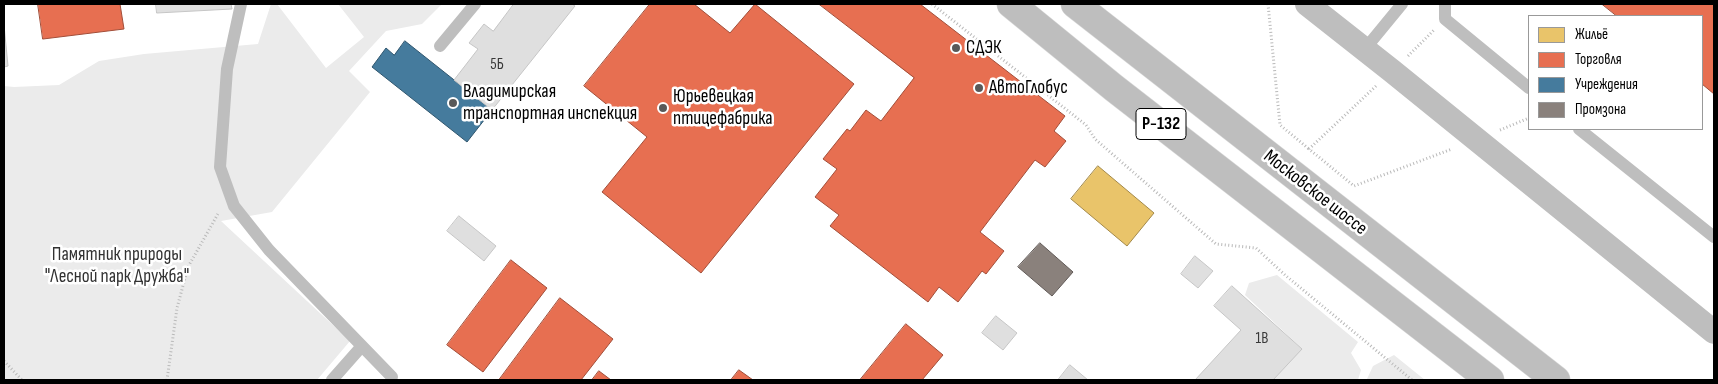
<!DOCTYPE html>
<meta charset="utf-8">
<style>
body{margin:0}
#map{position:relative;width:1718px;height:384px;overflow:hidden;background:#fff;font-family:"Sofia Sans Condensed",sans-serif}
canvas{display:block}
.frame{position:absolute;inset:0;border:5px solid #000;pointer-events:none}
.legend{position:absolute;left:1528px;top:15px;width:175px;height:115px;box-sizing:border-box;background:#fff;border:1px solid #999;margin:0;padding:6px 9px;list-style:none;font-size:15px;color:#000}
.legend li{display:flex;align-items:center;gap:10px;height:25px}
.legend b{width:25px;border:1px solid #999}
</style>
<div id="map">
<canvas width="1718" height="384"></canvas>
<div class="frame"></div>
<ul class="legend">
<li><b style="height:14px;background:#e9c46a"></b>Жильё</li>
<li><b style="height:14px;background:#e76f51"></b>Торговля</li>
<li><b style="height:14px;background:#457b9d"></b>Учреждения</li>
<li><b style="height:14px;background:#8a817c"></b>Промзона</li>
</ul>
</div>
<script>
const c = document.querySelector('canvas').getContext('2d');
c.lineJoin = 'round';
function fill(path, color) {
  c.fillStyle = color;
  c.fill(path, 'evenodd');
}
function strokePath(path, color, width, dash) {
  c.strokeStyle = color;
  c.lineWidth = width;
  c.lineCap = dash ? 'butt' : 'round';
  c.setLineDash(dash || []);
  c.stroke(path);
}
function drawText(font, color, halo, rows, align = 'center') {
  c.font = font + ' "Sofia Sans Condensed",sans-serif';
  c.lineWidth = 5;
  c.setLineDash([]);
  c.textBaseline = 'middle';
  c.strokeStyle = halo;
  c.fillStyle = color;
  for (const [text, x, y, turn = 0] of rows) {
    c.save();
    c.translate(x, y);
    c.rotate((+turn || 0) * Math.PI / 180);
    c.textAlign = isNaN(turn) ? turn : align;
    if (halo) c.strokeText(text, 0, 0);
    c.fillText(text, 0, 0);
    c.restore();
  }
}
const green = new Path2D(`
 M271 4H277L326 68 364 37 338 4H442L422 24 386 31 349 71 370 92 272 212 221 221 350 341 317 380H4V86L14 87 59 85 99 61 144 54 258 44Z
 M1277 275 1358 342 1351 353 1361 370 1358 380H1273L1301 348 1245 295 1249 283Z
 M1394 355 1425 380H1365L1367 379 1373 366Z`);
const homes = new Path2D(`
 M1098 166 1154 213 1127 246 1071 199Z`);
const shops = new Path2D(`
 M38 4H120L124 29 43 39Z
 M650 4H694L730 33 755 4 854 84 701 273 602 192 647 137 584 86Z
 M819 4H920L1065 116 1054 131 1066 141 1045 167 1035 160 980 232 1004 251 986 274 982 271 958 302 939 287 928 302 830 226 839 215 815 197 837 169 823 159 847 129 850 131 866 110 881 121 914 78Z
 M1602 4H1714V94L1702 84V16H1617Z
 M511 260 547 288 483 372 447 345Z
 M560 298 613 339 581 380H499Z
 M906 324 943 355 922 380H860Z
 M739 370 753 380H731Z
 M599 371 611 380H592Z`);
const public = new Path2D(`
 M405 41 492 110 467 142 372 67 386 48 394 55Z`);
const industry = new Path2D(`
 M1040 243 1073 272 1052 296 1018 267Z`);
const building = new Path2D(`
 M156 4H231L232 9 157 13Z
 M514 4H572L575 6 492 110 454 80 478 49 469 43 484 24 493 31Z
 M4 25 8 66 4 67Z
 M459 216 496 246 484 261 447 231Z
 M1195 256 1213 271 1198 288 1181 274Z
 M1232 286 1302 349 1273 380H1195L1241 330 1214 306Z
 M996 316 1017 333 1003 350 982 333Z
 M1070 365 1088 380H1058Z`);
const path = new Path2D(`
 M932 4 1086 125 1095 139 1216 244 1256 248 1285 275 1412 380
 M1268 4 1280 125 1309 149
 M1408 56 1434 30
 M1376 86 1309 149 1354 186 1452 149
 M1500 130 1529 118
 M4 361 22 380
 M167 380 177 308 188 267 219 212`);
const lane = new Path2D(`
 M241 4 227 69 220 167 234 206 269 250 392 377
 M1445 4V19L1529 88
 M440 46 475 4
 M1365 49 1402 4
 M1579 129 1714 237
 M332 380 362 346`);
const street = new Path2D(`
 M1307 4 1392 71 1714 332`);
const highway = new Path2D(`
 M1011 4 1114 88 1490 380
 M1075 4 1556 380`);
const markers = [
 [956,48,5,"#595959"],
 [979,88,5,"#595959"],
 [453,103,5,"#595959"],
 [663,108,5,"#595959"]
];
const numberNames = [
 ["5Б",497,65],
 ["1В",1262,339]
];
const shields = [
 [1161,124,50]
];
const shieldNames = [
 ["Р-132",1161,124]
];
const poiNames = [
 ["СДЭК",966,48],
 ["АвтоГлобус",989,88],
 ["Владимирская",463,92],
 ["транспортная инспекция",463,114],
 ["Юрьевецкая",673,97],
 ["птицефабрика",673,119]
];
const streetNames = [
 ["Московское шоссе",1315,193,38]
];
const parkNames = [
 ["Памятник природы",117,255],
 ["\"Лесной парк Дружба\"",117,277]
];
fill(green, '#ebebeb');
fill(homes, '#e9c46a');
strokePath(homes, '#a3894a', 1);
fill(shops, '#e76f51');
strokePath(shops, '#a24e39', 1);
fill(public, '#457b9d');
strokePath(public, '#30566e', 1);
fill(industry, '#8a817c');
strokePath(industry, '#615a57', 1);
fill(building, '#dfdfdf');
strokePath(building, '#c6c6c6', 1);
strokePath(highway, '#dbdbdb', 29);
strokePath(path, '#b9b9b9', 3, [1, 2.5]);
strokePath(lane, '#bebebe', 12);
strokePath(street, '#bebebe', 24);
strokePath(highway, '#bebebe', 28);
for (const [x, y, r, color] of markers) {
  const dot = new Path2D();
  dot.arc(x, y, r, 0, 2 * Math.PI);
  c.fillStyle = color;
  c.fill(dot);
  strokePath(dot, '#fff', 2);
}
drawText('16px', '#383838', null, numberNames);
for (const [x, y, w] of shields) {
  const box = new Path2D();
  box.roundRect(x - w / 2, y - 15.5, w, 31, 4);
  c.fillStyle = '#fff';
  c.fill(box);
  strokePath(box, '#000', 1);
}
drawText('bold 18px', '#000', null, shieldNames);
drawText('19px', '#000', '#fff', poiNames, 'left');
drawText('19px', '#000', '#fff', streetNames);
drawText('19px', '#323232', '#fff', parkNames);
</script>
